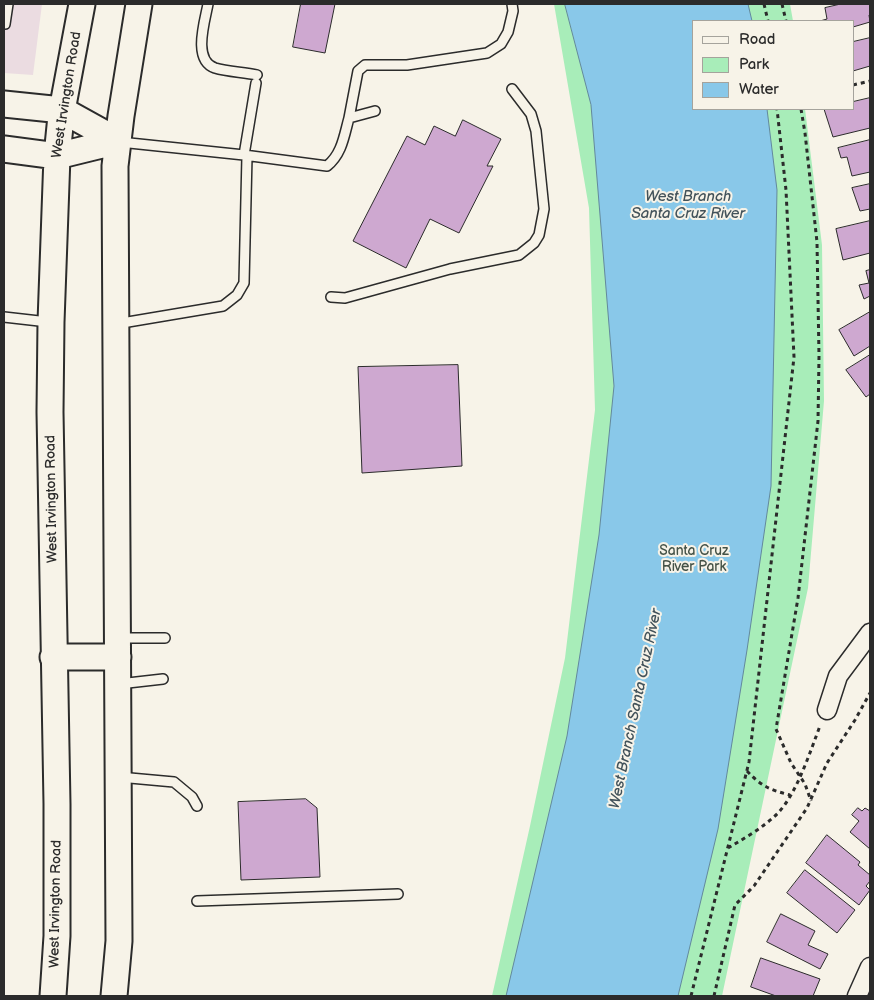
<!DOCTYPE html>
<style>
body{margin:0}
#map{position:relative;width:874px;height:1000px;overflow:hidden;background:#f7f3e8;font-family:"Balsamiq Sans",sans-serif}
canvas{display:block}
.frame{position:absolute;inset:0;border:5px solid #2b2b2b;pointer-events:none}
.legend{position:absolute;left:692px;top:20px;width:162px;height:90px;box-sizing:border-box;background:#f7f3e8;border:1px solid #a5a39c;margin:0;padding:6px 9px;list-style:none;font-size:15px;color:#2b2b2b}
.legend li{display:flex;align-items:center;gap:10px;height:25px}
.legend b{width:25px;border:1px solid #a5a39c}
</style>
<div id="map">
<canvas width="874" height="1000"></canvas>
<div class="frame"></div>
<ul class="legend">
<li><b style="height:6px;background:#f7f3e8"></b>Road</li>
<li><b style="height:14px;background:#a8edb9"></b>Park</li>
<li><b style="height:14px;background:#89c8e9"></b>Water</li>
</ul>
</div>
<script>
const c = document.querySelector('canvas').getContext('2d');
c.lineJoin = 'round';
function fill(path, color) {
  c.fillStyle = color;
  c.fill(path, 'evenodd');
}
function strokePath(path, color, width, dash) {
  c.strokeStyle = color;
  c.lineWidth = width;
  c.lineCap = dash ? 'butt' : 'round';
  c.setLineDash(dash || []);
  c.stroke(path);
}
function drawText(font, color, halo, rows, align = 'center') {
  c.font = font + ' "Balsamiq Sans",sans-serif';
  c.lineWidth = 4;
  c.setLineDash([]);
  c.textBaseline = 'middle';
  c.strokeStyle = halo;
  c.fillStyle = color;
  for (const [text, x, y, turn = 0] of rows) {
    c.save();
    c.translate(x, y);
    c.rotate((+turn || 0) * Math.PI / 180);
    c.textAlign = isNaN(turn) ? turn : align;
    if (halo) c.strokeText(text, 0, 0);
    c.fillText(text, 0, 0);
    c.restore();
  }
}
const built = new Path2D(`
 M4 4H42L33 75 4 73Z`);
const green = new Path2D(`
 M554 4H790L793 21H693V109H805L822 245 824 401 808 588 722 996H492L530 826 565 658 595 410 589 208Z`);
const water = new Path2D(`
 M565 4H748L752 21H693V109H767L777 190 771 486 747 650 718 829 678 996H506L567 736 599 535 614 386 591 105Z`);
const building = new Path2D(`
 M301 4H335L325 53 293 47Z
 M841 4H870V14L869 15 870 22 853 27V21H820L827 19 825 8Z
 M870 38V66L853 71V42Z
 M870 98V128L833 137 824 109H853V102Z
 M463 120 501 139 487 166H493L459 233 430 219 406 268 353 241 407 136 425 145 434 126 455 136Z
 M870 140V172L852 176 847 157 841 158 838 148Z
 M870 184V209L860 211 852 188Z
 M870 221V253L843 260 836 229Z
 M870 270V296L864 299 859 285 869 283 866 271Z
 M870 312V346L854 356 839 330Z
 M870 355V394L866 397 846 370Z
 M458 365 462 466 362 473 358 367Z
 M306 799 317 808 320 877 241 880 238 802Z
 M858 808 862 811 865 808 870 811V849L850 832 859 821 852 815Z
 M827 835 860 862 858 865 870 875V881L866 886 870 890 859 905 806 863Z
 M805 870 855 910 837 933 787 893Z
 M781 914 815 931 808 945 828 954 820 969 767 942Z
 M761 958 820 979 813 996H776L751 987Z`);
const path = new Path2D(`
 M764 4 768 21
 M782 4 786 21
 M853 85 870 81
 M801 109 805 133 817 242 819 356 818 421 798 598 776 729 791 763 805 784 811 801
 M747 771C761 786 770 790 790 795
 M728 848C745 838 764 827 778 813 797 793 810 752 820 726
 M691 996 749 762 794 357 786 190 777 109
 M714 996 735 905 754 886 807 808 827 763 855 720 870 693`);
const lane = new Path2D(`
 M208 4C205 21 192 60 215 68 228 72 244 72 257 75
 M4 24H5L8 4
 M349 118 358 71 365 65H407L487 53 501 44 508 32 513 11 512 4
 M120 142 244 155 327 166C342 154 344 136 349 118L375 111
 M244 155 256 83
 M331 297 345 298 450 269 519 255 534 243 539 235 544 209 536 131 531 114 512 89
 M4 317 48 322
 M116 324 223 306 237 295 244 283 247 156
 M120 638H165
 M119 684 163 679
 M119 777 174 782 192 797 197 806
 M197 901 398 894`);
const street = new Path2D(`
 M827 710 838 676 870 633
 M857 996 870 967`);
const secondary = new Path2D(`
 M4 104 62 110 118 141
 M4 149 57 156 118 141
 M53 657H118
 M53 996 57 936V804L50 412 51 322 57 156 61 116 82 4
 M114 996 119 941 115 166 121 116 139 4`);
const streetNames = [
 ["West Irvington Road",67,95,-81],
 ["West Irvington Road",52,499,-91],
 ["West Irvington Road",56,904,-89]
];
const parkNames = [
 ["Santa Cruz",694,551],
 ["River Park",694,567]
];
const waterNames = [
 ["West Branch",688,197],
 ["Santa Cruz River",688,214],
 ["West Branch Santa Cruz River",636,709,-78]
];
fill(built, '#ebdce1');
fill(green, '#a8edb9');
fill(water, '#89c8e9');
strokePath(water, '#63899d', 1);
fill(building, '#cea8d0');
strokePath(building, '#2b2b2b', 1);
strokePath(lane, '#2b2b2b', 12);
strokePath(street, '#2b2b2b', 21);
strokePath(secondary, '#2b2b2b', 29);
strokePath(path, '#2b2b2b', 3, [4, 4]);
strokePath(lane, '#f7f3e8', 9);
strokePath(street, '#f7f3e8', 18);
strokePath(secondary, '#f7f3e8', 25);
drawText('14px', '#2b2b2b', '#f7f3e8', streetNames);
drawText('14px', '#445247', '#f7f3e8', parkNames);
drawText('italic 15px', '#42525a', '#f7f3e8', waterNames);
</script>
